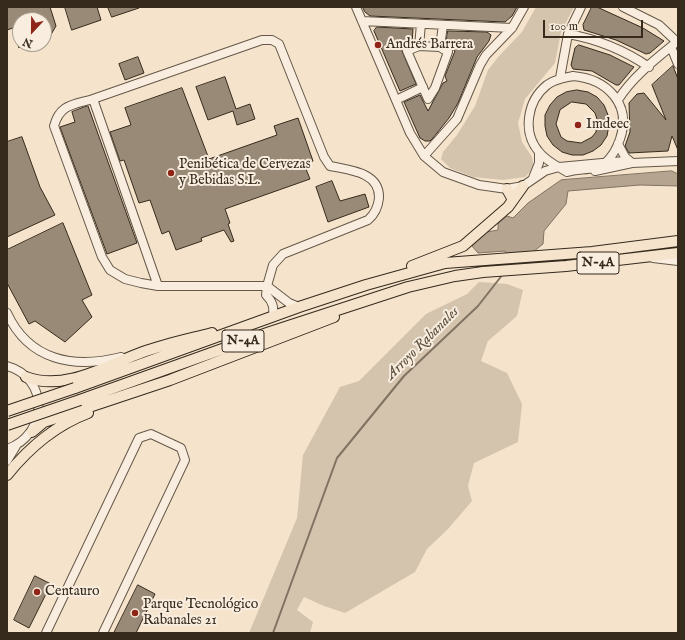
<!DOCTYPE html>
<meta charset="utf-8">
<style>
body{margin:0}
#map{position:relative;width:685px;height:640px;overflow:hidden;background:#f5e3cc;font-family:"IM FELL English",serif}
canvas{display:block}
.frame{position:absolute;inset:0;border:8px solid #352a1c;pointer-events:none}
.north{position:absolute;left:12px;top:12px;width:40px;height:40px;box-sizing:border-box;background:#f8edde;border:1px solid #aa9f90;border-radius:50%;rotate:202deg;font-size:11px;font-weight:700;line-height:16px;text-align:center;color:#352a1c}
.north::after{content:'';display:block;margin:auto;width:14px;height:18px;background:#8f2418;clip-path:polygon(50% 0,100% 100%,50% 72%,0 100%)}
.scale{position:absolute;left:543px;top:20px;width:100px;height:18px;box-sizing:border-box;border:2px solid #352a1c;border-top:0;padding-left:5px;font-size:12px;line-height:14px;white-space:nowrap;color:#352a1c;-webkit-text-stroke:3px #f8edde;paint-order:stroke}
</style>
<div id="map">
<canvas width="685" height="640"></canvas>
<div class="frame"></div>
<div class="north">N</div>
<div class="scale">100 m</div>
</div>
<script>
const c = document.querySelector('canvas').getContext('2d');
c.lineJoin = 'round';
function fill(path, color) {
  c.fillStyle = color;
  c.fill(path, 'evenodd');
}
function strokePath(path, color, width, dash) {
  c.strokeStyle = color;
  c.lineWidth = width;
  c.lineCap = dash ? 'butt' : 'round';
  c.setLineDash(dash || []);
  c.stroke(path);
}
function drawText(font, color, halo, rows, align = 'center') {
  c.font = font + ' "IM FELL English",serif';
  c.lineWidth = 4;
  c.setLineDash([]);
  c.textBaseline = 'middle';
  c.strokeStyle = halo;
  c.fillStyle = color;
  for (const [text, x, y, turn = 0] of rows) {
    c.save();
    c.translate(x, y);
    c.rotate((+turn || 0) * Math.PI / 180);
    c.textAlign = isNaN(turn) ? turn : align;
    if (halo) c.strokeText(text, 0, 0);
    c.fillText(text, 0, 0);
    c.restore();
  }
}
const green = new Path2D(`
 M536 7H574L561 32 555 63 525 99 518 123 522 142 532 157 534 168 525 177 503 180 473 177 450 168 441 159 443 152 457 135 475 106 488 70 499 56 522 32Z
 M479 282 507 284 523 290 517 316 488 341 481 361 507 373 522 404 518 442 474 463 468 486 472 501 448 529 427 549 415 572 345 613 324 606 304 597 297 610 313 622 310 633H249L297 518 303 455 340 387 359 381 426 314 467 294Z`);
const water = new Path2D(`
 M672 171 678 174V186L640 185 568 191 566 204 544 231 543 244 533 252 506 254 505 251 478 253 472 246 487 232 498 230V224L507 216 513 218 528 203 561 180Z`);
const stream = new Path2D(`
 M273 633 337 458 404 376 478 306 503 274`);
const building = new Path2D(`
 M7 7H50L56 26 49 38 44 40V20H20L19 48 13 28 7 30Z
 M65 7H97L101 20 72 30Z
 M108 7H139V8L112 17Z
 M363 7H517L512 16 505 22 370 16 365 12Z
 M592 7H597L643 28 664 41 650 53 646 54 616 40 584 30 583 25Z
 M377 27 413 29 412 43 405 46 402 51 416 84 400 91 374 31Z
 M448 31 487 32 491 35 489 41 477 57 458 103 449 118 433 138 430 141H425L420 138 404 102 420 95 428 111 443 83 447 81 445 76 455 51 446 44Z
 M579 45 610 55 634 67 619 85H616L592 71 573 69 571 65 575 48Z
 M138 57 144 73 125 80 119 64Z
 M673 66 678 79V150L672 136 668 151 629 153 625 146 630 132 629 103 637 94 644 93 666 120 652 85Z
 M225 77 236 109 250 104 255 119 237 125 233 111 208 120 196 87Z
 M182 88 209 159 277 135 274 126 298 118 313 161 304 164 310 179 225 209 230 223 228 224 234 241 231 242 224 230 201 238 202 241 176 250 169 231 162 234 150 200 139 203 124 160 120 161 110 132 131 125 125 108Z
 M577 90 588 92 597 97 604 105 608 115 609 125 607 136 601 145 593 151 583 155H572L562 152 553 145 547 136 545 126V115L550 105 557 97 566 92ZM572 102 586 104 595 113 597 119 596 132 592 137 581 143 567 141 561 137 556 124 560 110Z
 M88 106 137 243 107 254 60 127 75 122 72 112Z
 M22 137 40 187 55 215 7 237V142Z
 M332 181 340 201 365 194 369 207 328 222 316 187Z
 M63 223 92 295 82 300 92 317 65 342 35 321 29 324 7 283V250Z
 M35 576 51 584 29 628 14 620Z
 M138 585 155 594 136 633H114Z`);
const minor = new Path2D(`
 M356 7 410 133 424 156 443 172 479 185 507 189 523 186 545 171 559 167 624 161 632 163
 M623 7 659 25 677 42
 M362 21 512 28
 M421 24 419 46 407 51 428 99 435 88 448 52 440 47 443 25
 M568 34C597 39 624 50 649 67
 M419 46 440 47
 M671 47 678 64
 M573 76C607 79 632 104 620 139 617 148 612 157 605 163 595 171 579 168 567 172 557 166 546 161 539 152 522 132 527 101 547 85 555 79 564 78 573 76Z
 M560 78 568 34 581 7
 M93 99 262 40H272L279 44 324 157 330 166C349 170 380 172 379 198 378 208 375 214 368 220L283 254 273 265 267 286 289 303 299 307
 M396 100 423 87
 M618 100C632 77 657 58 678 41
 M618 144 625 157 631 162
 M424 156 457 119 480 65 486 55 512 28 524 7
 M595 171 632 163 678 161
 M533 178 539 163V152
 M653 258 678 261
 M158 286 93 99C73 105 60 104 54 126L102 257 110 270 125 279 141 283 158 286H267L266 295C273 302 274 307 273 317
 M7 313C29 361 74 369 121 357
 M7 366C50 378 48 435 7 449
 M7 461 16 446
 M46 633 139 438 151 434 181 448 185 460 103 633`);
const major = new Path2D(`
 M507 189 513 200
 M412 266 463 246 508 207 523 186
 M26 377C65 392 107 365 143 352 165 344 189 339 212 333
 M75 388 299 307 366 285 445 263 592 252 678 241
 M80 400 270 332 408 287 455 276 483 272 566 266 678 253
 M32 432 44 422 170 380 334 317
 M7 475C28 449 56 425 88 413`);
const majorBridge = new Path2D(`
 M7 411 75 388
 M7 425 80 400`);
const markers = [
 [378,45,4,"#8f2418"],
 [578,125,4,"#8f2418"],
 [171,173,4,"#8f2418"],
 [37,592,4,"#8f2418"],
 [135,613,4,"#8f2418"]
];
const shields = [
 [598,263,42],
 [243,341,42]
];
const shieldNames = [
 ["N-4A",598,263],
 ["N-4A",243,341]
];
const poiNames = [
 ["Andrés Barrera",386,45],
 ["Imdeec",586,125],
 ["Penibética de Cervezas",179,165],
 ["y Bebidas S.L.",179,181],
 ["Centauro",45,592],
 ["Parque Tecnológico",143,605],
 ["Rabanales 21",143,621]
];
const waterNames = [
 ["Arroyo Rabanales",423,344,-45]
];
fill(green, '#d4c4ae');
fill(water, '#b4a490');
strokePath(water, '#817362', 1);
strokePath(stream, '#817362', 2);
fill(building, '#998a78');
strokePath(building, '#352a1c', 1);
strokePath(minor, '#655848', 10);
strokePath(major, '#352a1c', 12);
strokePath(minor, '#f8edde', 8);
strokePath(major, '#f5e3cc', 10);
strokePath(majorBridge, '#352a1c', 12, []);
strokePath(majorBridge, '#f5e3cc', 10);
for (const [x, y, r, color] of markers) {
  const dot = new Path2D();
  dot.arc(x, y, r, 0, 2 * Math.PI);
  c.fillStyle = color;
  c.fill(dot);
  strokePath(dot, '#f8edde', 1.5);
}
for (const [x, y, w] of shields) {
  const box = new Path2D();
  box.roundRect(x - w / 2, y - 11, w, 22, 3);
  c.fillStyle = '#f8edde';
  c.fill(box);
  strokePath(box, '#352a1c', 1);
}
drawText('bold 13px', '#352a1c', null, shieldNames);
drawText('14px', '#352a1c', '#f8edde', poiNames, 'left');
drawText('italic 15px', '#5b4f3f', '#f8edde', waterNames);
</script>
